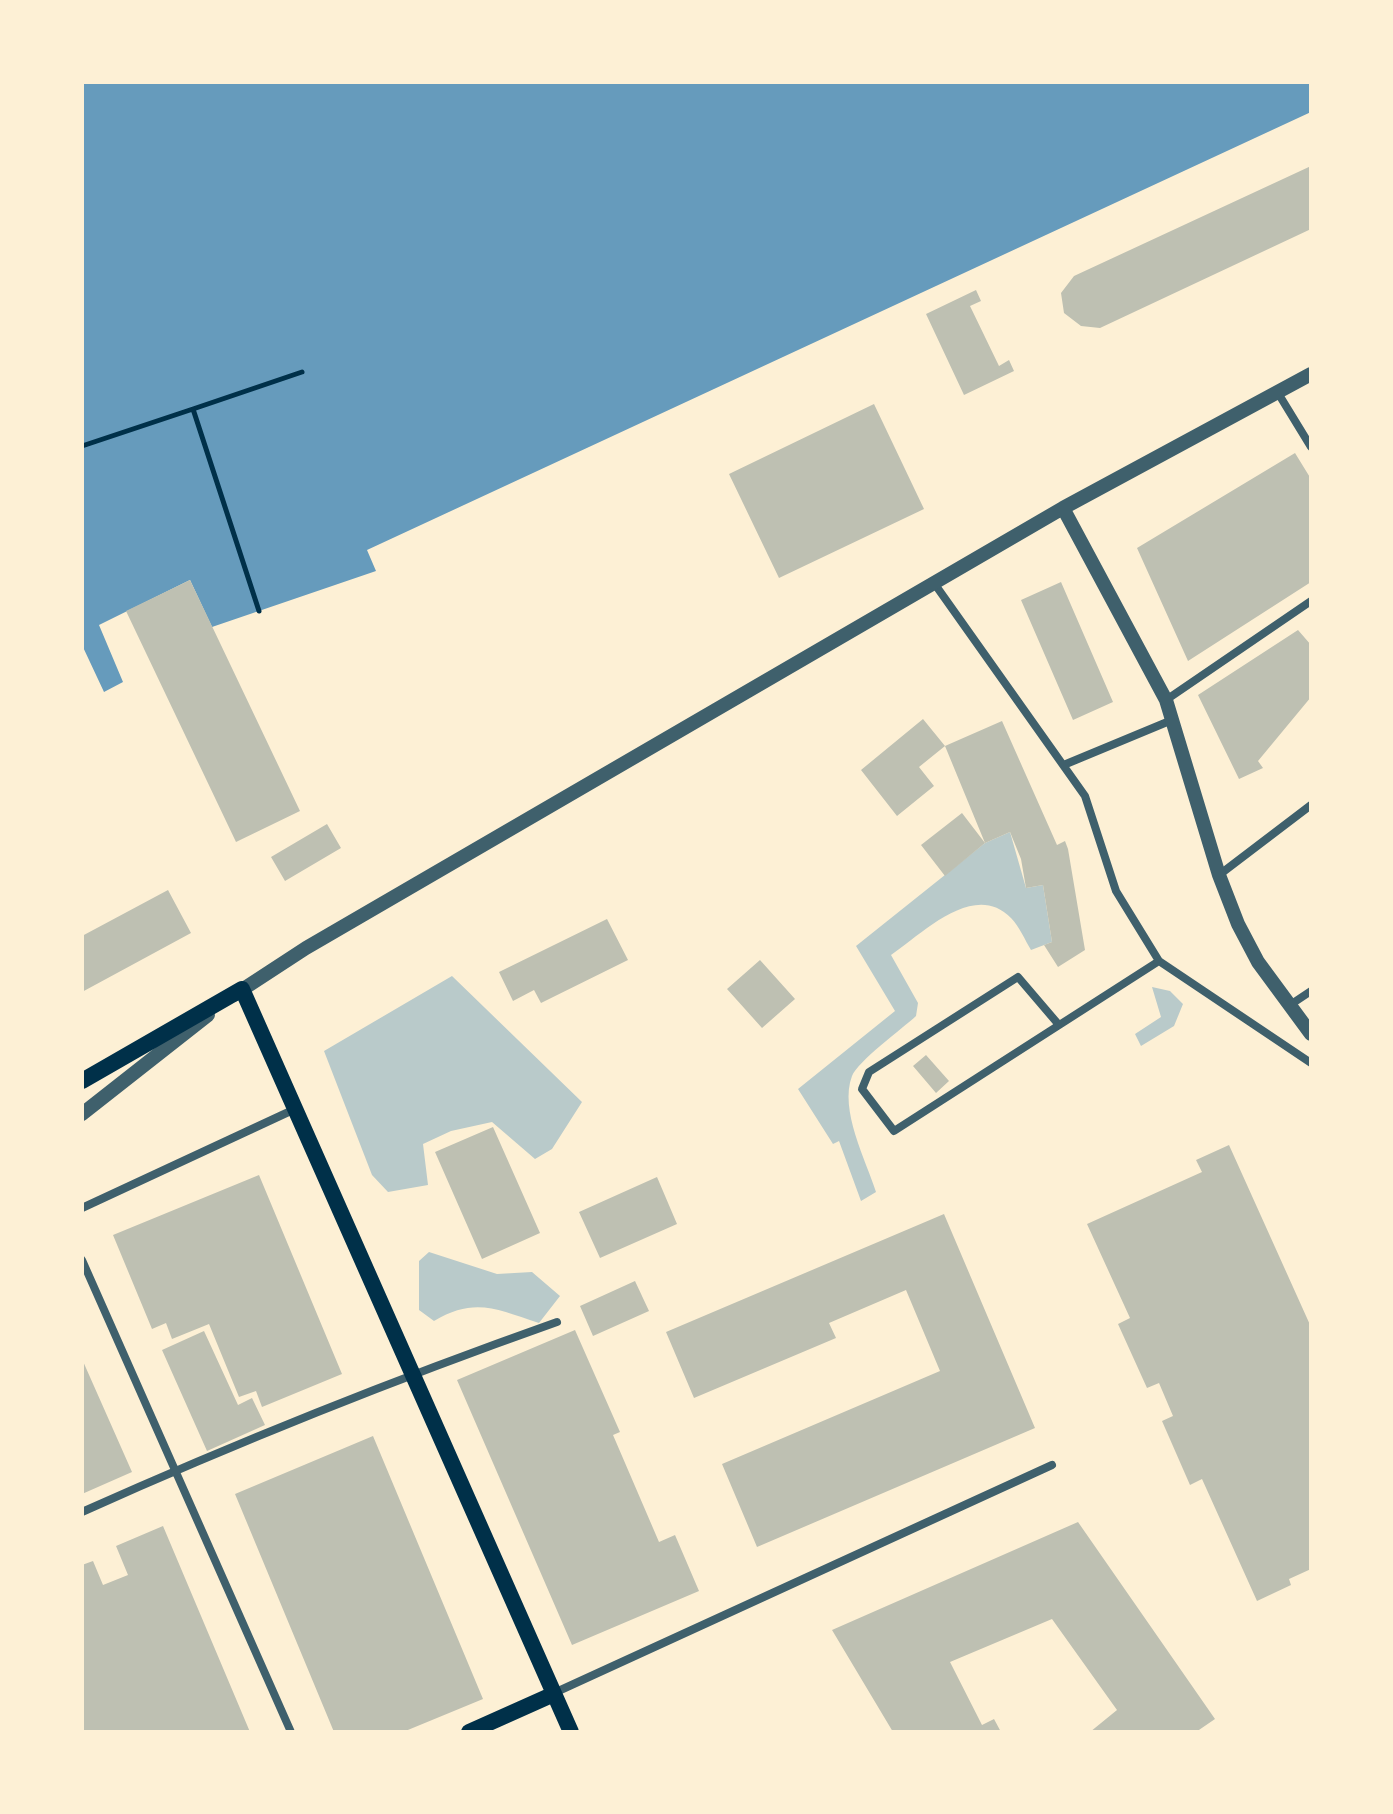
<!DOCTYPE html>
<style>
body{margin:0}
#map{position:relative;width:1393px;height:1814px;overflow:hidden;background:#fdf0d5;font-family:Overpass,sans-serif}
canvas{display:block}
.frame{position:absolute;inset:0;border:84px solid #fdf0d5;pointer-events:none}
</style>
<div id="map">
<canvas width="1393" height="1814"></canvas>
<div class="frame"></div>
</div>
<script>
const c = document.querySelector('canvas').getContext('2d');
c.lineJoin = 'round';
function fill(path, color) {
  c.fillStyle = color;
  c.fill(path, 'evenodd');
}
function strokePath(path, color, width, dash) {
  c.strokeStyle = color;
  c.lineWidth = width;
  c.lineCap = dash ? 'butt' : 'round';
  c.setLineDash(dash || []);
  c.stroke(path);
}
const green = new Path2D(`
 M1010 832 1026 888 1043 885 1052 942 1031 950C1025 940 1019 926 1011 918 974 880 922 934 891 955L918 1003 916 1016C902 1029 858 1061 852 1076 839 1110 866 1160 876 1192L861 1201 839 1141 833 1144 798 1089 895 1011 856 946 985 843Z
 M452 976 582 1102 552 1149 535 1159 492 1122 451 1131 423 1144 428 1185 388 1192 372 1175 324 1051Z
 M1152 987 1170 991 1183 1004 1174 1026 1141 1046 1135 1034 1161 1017Z
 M429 1252 497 1274 532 1272 560 1296 539 1323C496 1309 475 1297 434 1321L419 1310V1261Z`);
const water = new Path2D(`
 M82 82H1311V112L367 550 376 571 212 627 190 580 99 625 123 682 104 692 82 645Z`);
const building = new Path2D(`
 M1311 166V229L1100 328 1081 326 1064 313 1061 293 1074 276Z
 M976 290 981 301 970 306 999 366 1009 360 1014 371 964 395 926 314Z
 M874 404 924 509 779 578 729 474Z
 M1295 453 1311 479V582L1188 661 1137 548Z
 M190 580 300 811 236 842 126 611Z
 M1061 582 1113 702 1073 720 1021 600Z
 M1298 630 1311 645V697L1258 761 1263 768 1239 779 1198 695Z
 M923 719 945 746 919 767 934 786 897 816 861 770Z
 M1002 721 1057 845 1065 841 1068 849 1085 950 1058 967 1044 945 1052 942 1043 885 1026 888 1021 859 1010 832 985 843 945 746Z
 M962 813 985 843 945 876 921 845Z
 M327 824 341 848 285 881 271 857Z
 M168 890 191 933 82 992V936Z
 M607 919 628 960 541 1003 534 990 513 1001 499 972Z
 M760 960 795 999 762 1028 727 989Z
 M926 1055 949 1081 936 1093 913 1066Z
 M493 1127 540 1233 482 1259 435 1152Z
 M1229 1145 1311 1327V1569L1289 1579 1291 1585 1257 1601 1202 1479 1190 1485 1162 1421 1173 1416 1159 1383 1147 1388 1118 1324 1130 1318 1087 1224 1202 1172 1196 1160Z
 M259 1175 342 1374 262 1407 256 1391 239 1397 209 1324 172 1339 166 1323 152 1329 113 1235Z
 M657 1177 677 1224 600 1258 579 1212Z
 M944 1214 1035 1428 757 1547 722 1464 940 1371 906 1290 829 1323 836 1338 694 1398 666 1332Z
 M635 1281 649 1311 593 1336 580 1306Z
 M575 1330 620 1432 613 1435 659 1542 675 1535 699 1591 572 1645 457 1380Z
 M204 1331 238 1405 252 1398 265 1425 207 1451 162 1350Z
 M82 1359 132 1472 82 1494Z
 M373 1436 483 1699 403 1732H334L235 1494Z
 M1078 1522 1215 1719 1196 1732H1090L1117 1710 1052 1619 950 1662 982 1725 994 1719 1001 1732H893L832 1630Z
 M163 1526 250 1732H82V1565L93 1561 103 1585 128 1575 116 1546Z`);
const path = new Path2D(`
 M82 446 193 409
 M259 611 193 409 302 372`);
const minor = new Path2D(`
 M1278 393 1311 447
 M934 583 1085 796 1116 891 1159 961 1311 1063
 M1166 700 1311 601
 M1066 764 1172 720
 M1219 875 1311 805
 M1290 1005 1311 991
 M1059 1025 1018 977 869 1072 862 1089 894 1131 1159 961
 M82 1208 295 1109
 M82 1260 291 1732
 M82 1512C238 1442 396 1379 557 1322
 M554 1693 1052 1465`);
const tertiary = new Path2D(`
 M1063 508 1166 700 1219 875 1238 924 1258 962 1311 1034
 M234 995 306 948 1063 508 1311 374
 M82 1114 208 1015`);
const secondary = new Path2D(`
 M82 1081 242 989 571 1732
 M469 1732 554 1694`);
fill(green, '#b9caca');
fill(water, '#669bbc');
fill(building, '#bec0b2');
strokePath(path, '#003049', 5);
strokePath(minor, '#3f606c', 8);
strokePath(tertiary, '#3f606c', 14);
strokePath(secondary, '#003049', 16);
</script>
